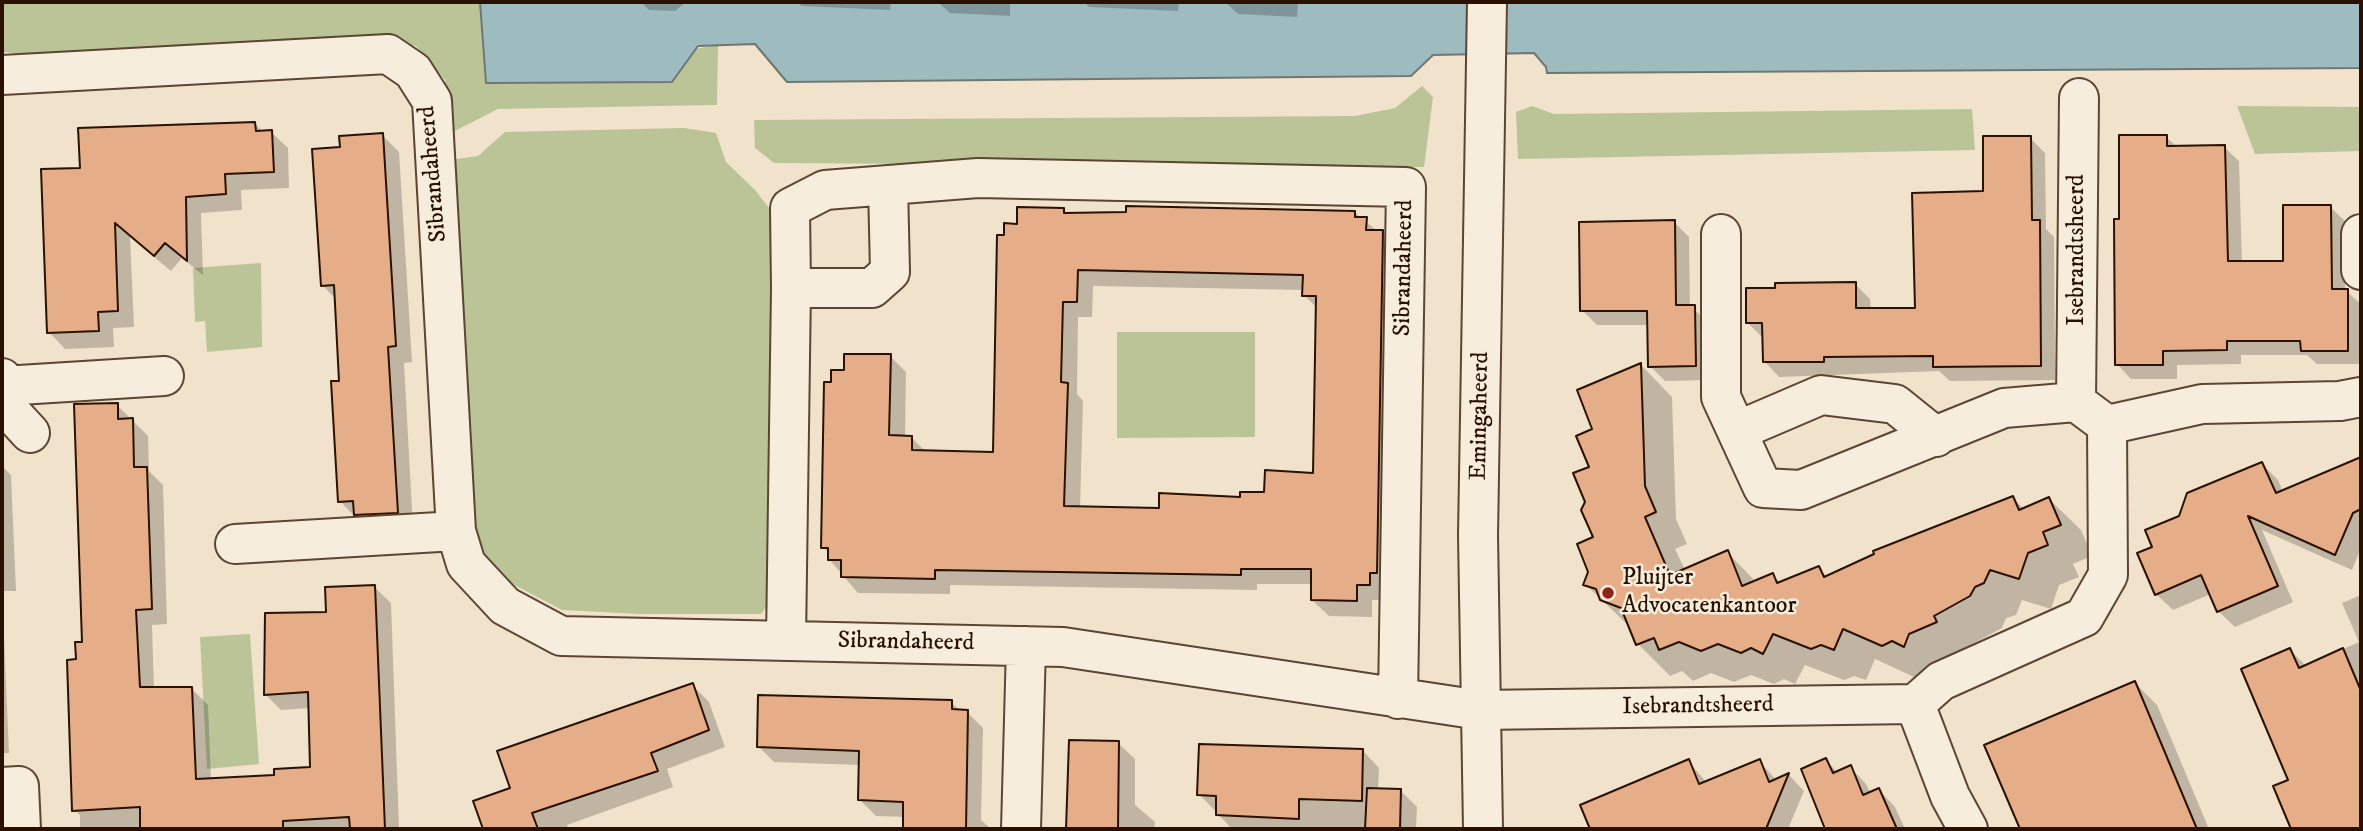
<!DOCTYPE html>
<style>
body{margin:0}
#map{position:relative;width:2363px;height:831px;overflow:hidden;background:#f1e3cb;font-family:"IM FELL DW Pica",serif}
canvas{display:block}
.frame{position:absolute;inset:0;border:4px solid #2a1000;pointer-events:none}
</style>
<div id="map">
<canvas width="2363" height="831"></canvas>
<div class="frame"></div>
</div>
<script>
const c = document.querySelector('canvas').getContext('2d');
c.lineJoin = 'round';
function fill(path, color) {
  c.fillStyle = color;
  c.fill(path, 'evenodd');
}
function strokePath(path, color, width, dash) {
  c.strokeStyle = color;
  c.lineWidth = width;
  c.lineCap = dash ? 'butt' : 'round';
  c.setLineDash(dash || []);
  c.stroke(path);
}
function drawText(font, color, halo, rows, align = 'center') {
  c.font = font + ' "IM FELL DW Pica",serif';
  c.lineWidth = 5;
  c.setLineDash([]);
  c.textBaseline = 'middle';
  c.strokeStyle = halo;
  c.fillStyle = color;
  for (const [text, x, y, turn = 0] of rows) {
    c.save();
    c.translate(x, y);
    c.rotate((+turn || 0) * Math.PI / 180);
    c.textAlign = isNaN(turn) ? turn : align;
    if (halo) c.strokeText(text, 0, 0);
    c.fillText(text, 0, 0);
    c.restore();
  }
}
const green = new Path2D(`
 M2 2H480L486 83 718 45 717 105 498 109 449 134 445 80 416 46 356 40 38 55 2 52Z
 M1422 86 1433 97 1424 167 774 163 755 148 754 120 1355 116 1395 108Z
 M1532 106 1554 114 1972 109 1975 150 1518 159 1516 112Z
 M2237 106 2361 107V151L2255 154Z
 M684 128 716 133 726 162 755 190 773 213 769 603 761 614H639L562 610 507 581 484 558 470 533 450 160 478 156 505 132Z
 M261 263 262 347 207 352 205 321 195 322 193 268Z
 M1117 332H1255V437L1117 438Z
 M250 634 259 764 207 769 200 637Z`);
const water = new Path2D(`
 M480 2H2361V68L1547 73 1546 67 1534 53 1433 55 1411 76 787 82 755 44 698 46 672 82 486 83Z`);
const shadow = new Path2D(`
 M641 2H686L675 11 649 10Z
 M797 2H891L890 10 802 6Z
 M938 2H1010V16L950 13Z
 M1084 2H1179L1178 11 1089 7Z
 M1225 2H1298L1297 17 1238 14Z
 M254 123 263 132H271L288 148 289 188 241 190 242 210 201 213 203 275 182 258 171 271 130 237 134 327 113 328 114 347 65 349 49 332 82 169Z
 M382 135 399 152 412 362 404 363 413 528 356 518 340 501 341 382 336 299 322 285 342 149Z
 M2166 137 2178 148 2224 147 2239 161 2242 263 2285 262 2330 207 2345 221V290L2361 304V364H2317L2307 355H2241V364L2177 365V379H2131L2117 364 2121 221Z
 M2030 138 2045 153 2046 229 2054 237 2055 380 1950 381 1939 371 1779 377 1764 361 1763 338 1748 323 1855 284 1870 299 1871 310H1916L1985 193Z
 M1063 209 1068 214 1354 212 1398 248 1385 600H1372V617L1329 616 1312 600 1313 584H1257V590L950 585V594L858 593 829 559V553L823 547 833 384 890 356 906 372 905 438H912L926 452 995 454 1006 237 1019 225ZM1093 286 1304 290V295L1317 308 1315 475 1265 494 1161 509 1080 508 1083 401 1077 394 1078 317H1092Z
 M1674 222 1689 237 1690 307 1709 321 1710 380 1665 381 1650 366 1649 325H1597L1582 310Z
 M1641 365 1672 397 1676 519 1687 544 1675 549 1685 570 1727 552 1756 582 1772 575 1781 583 1819 568 1827 577 2013 498 2024 509 2049 499 2081 530 2092 556 2073 564 2079 577 2059 585 2051 609 2022 600 2016 615 2006 618 2002 628 1965 648 1967 654 1914 677 1875 659 1866 680 1854 676 1844 680 1805 665 1795 684 1784 679 1774 684 1751 675 1734 682 1711 673 1693 681 1682 671 1670 676 1638 644 1631 628 1585 584 1595 538 1587 502 1594 430Z
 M117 405 148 436 149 471 163 485 167 624 152 625 154 689H192L208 705 211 780 276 776 312 769 310 708 281 710 265 694 328 613 374 587 391 603 399 829H80V815L74 810 77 661 84 644Z
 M2 458V466L11 475 16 591H2L9 753H2Z
 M2361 459V548L2352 570 2262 530 2293 602 2235 627 2218 611 2211 594 2173 610 2156 594 2155 548 2180 517 2262 464 2278 480 2283 492Z
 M2361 595V829H2293L2275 787 2290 781V650L2306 666 2359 642 2342 603Z
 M2135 683 2157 705 2209 829H2022L1987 746Z
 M692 685 709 702 725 747 667 769 673 787 567 825 569 829H485L475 802 512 789Z
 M951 702 960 711 967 712 983 728 981 820 991 829H904L905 817 876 816 860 800V765L774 762 758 746Z
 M1071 741 1118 743 1135 759V805L1155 822 1154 829H1068Z
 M1363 751 1379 768 1378 790 1401 791 1417 807 1416 829H1232L1199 794Z
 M1826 760 1838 773 1850 767 1866 784 1871 794 1879 790 1895 807 1905 829H1827L1803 770Z
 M1688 761 1707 783 1759 761 1777 781 1789 775 1804 791 1788 829H1592L1582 806Z`);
const building = new Path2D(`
 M255 122 256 131 272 130 274 172 225 174 226 194 186 197 187 261 165 243 154 256 115 223 118 311 98 312 99 331 47 333 41 169 80 168 78 128Z
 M383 133 396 346 388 347 398 513 354 515 353 501 338 502 331 381H339L334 285 321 286 312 149 340 147 339 136Z
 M2119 135H2167V146L2225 145 2228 261H2283V205H2331L2332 289H2348V351H2301L2300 341H2227V350L2163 351V365H2115L2114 219H2119Z
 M1983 136H2031L2032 220H2040L2041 366 1933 367V356L1824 357V362H1763L1762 323H1746V288H1775V283L1856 282V308H1915L1912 193 1983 191Z
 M1126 206 1355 211V217H1367L1366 230H1383L1377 573H1370V585H1357V601L1311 600V569H1241V575L935 570V579L841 577V560H828V548H821L824 382H831V370H844V354H891L889 435 912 436V450L993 452 997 235H1004V223L1017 224V207L1064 208V213L1126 212ZM1078 270 1303 275 1302 296H1316L1313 473 1265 470 1264 492H1240V497L1159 493V508L1064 506 1068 383 1061 382 1063 302H1077Z
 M1675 220 1676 305H1695L1696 366 1648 367 1647 311H1580L1579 222Z
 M1641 363 1645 486 1656 512 1645 517 1670 575 1728 550 1742 586 1773 573 1777 583 1819 566 1824 577 1874 554 1873 551 2013 496 2019 510 2049 497 2061 525 2043 532 2048 545 2028 553 2019 579 1990 570 1984 583 1975 587 1970 596 1934 616 1937 622 1909 634 1904 647 1892 641 1882 646 1843 629 1834 650 1821 645 1811 649 1773 634 1763 654 1751 648 1741 653 1718 644 1701 651 1679 642 1659 650 1654 638 1636 645 1621 608 1600 600 1596 589 1583 585 1588 572 1577 544 1593 537 1581 510 1585 502 1573 473 1589 467 1576 436 1592 429 1577 390Z
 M118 403V419L133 418 134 467H147L152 609 136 610 140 687H192L196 779 274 775V769L310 767 308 692 264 695 265 613 326 612 325 587 375 585 385 829H350L349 817 283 821V829H140V807L72 811 67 660 76 659 75 642H82L74 404Z
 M2361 457V509L2353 513 2335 555 2248 516 2278 586 2217 612 2201 575 2155 595 2137 553 2152 547 2145 530 2179 516 2187 493 2262 462 2276 493Z
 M2290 648 2299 668 2343 648 2361 691V829H2291L2273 786 2288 780 2241 669Z
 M2135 681 2197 829H2020L1984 745Z
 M693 683 709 730 651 753 658 771 532 813 538 829H483L473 801 510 788 497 751Z
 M758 695 952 700V709L968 710 966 829H903V802L858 800 859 751 757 747Z
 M1069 740 1119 741 1118 829H1066Z
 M1199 744 1363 749 1362 801 1299 799V819L1216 815V796L1197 795Z
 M1826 758 1833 773 1851 765 1863 795 1879 788 1897 829H1825L1801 769Z
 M1689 759 1699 784 1760 759 1769 782 1789 773 1766 829H1590L1580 805Z
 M1367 788 1401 789 1400 829H1365Z`);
const minor = new Path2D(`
 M2 75 388 54 413 71 432 101 456 531 466 564 505 606 561 636 1063 647 1480 710 1915 704 1941 681 2084 617 2108 575 2107 425 2202 404 2340 401 2361 397
 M888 185 890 272 872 288H791L790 208 825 190 978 178 1406 187 1398 699
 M1721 234V397L1763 488 1801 490 2004 408 2076 402 2107 425
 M2361 234V270
 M2 378 6 407 30 433
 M3 386 164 376
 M2076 402 2079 98
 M1737 431 1821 395 1895 404 1936 437
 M235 544 456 531
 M786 641 791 288
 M1915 704 1950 796 1968 829
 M2 787 19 786 21 829
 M1021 829 1026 646
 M1483 829 1478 535 1487 2`);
const markers = [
 [1608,593,7,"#8f2418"]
];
const streetNames = [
 ["Sibrandaheerd",434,174,-95],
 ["Isebrandtsheerd",2078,250,-90],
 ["Sibrandaheerd",1405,268,-89],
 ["Emingaheerd",1481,416,-89],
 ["Sibrandaheerd",906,643,1],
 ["Isebrandtsheerd",1698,707,-1]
];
const poiNames = [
 ["Pluijter",1622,579],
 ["Advocatenkantoor",1622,607]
];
fill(green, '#bac497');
fill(water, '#9ebcc0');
strokePath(water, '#707773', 2);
fill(shadow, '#0003');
fill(building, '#e5ad88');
strokePath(building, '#2a1000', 2);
strokePath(minor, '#5c4533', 42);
strokePath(minor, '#f6eddd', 38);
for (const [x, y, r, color] of markers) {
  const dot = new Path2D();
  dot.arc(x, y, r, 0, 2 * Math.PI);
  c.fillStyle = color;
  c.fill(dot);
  strokePath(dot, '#f6eddd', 2.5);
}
drawText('24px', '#2a1000', '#f6eddd', streetNames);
drawText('24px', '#2a1000', '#f6eddd', poiNames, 'left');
</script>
